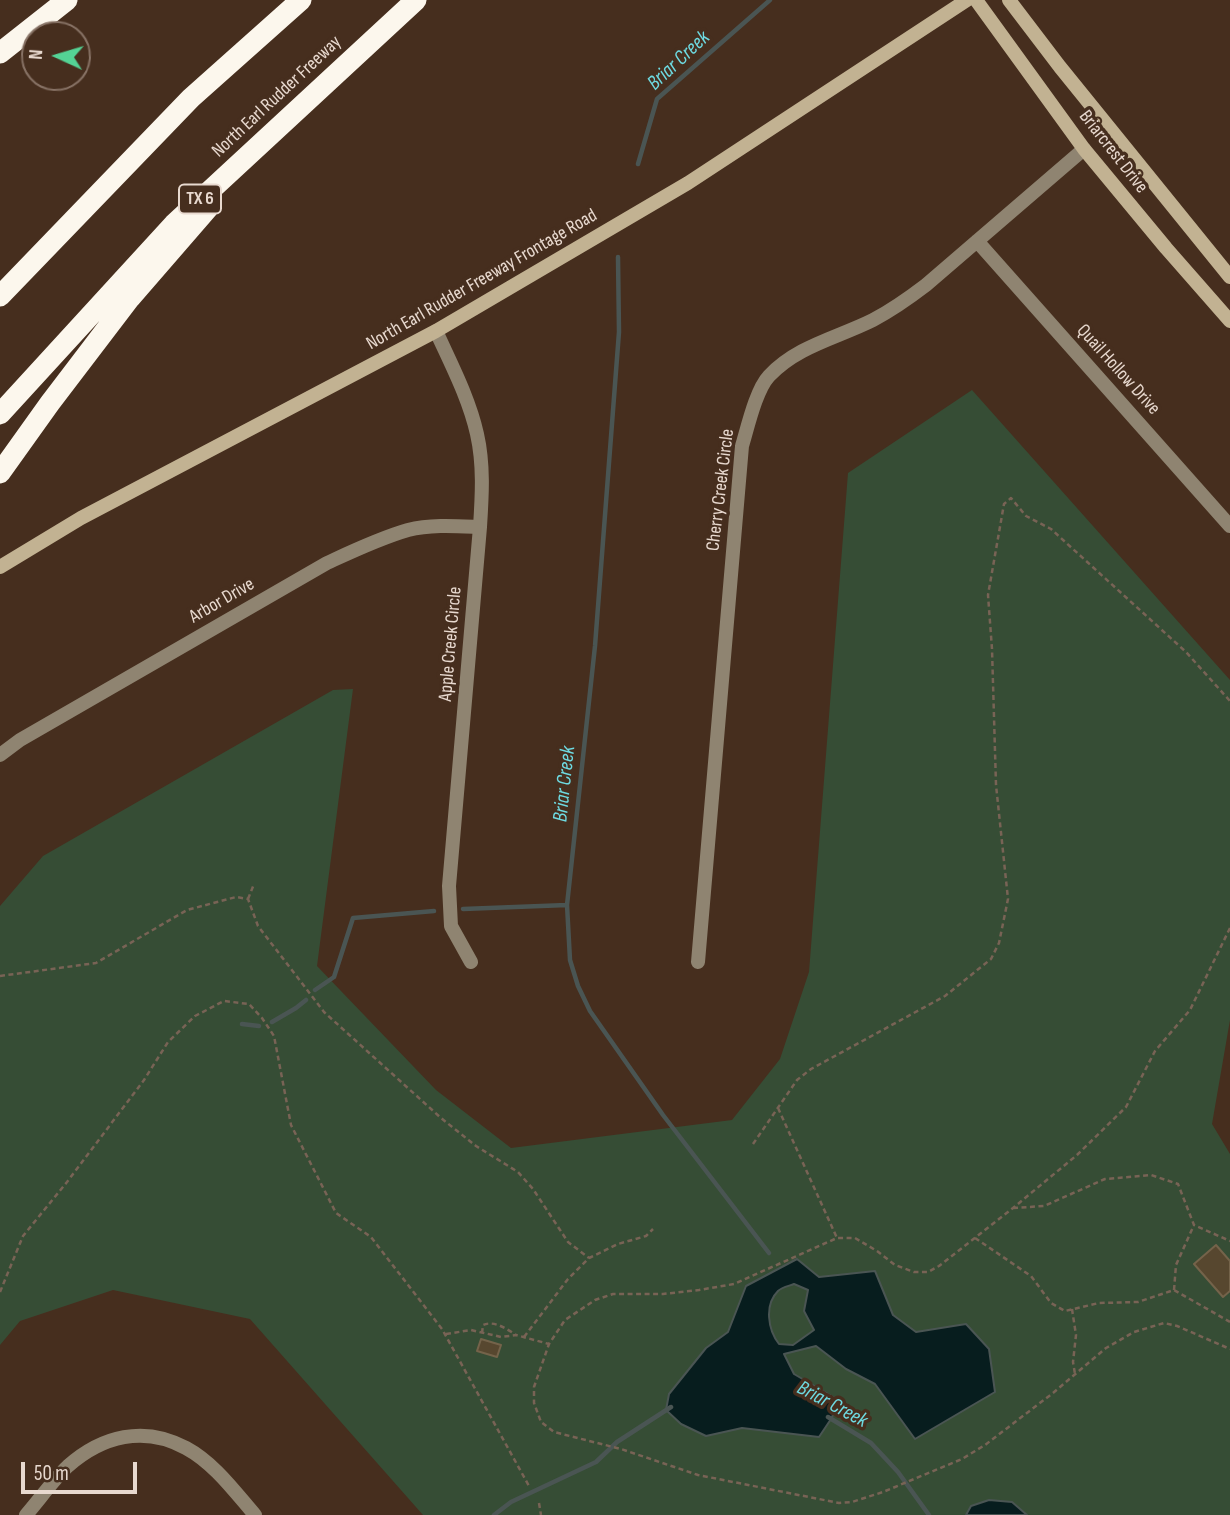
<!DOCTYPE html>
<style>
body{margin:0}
#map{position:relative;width:1230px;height:1515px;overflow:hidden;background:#462e1e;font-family:"Sofia Sans Condensed",sans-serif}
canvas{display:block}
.north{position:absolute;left:21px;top:21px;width:70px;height:70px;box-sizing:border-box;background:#462e1e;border:2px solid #877265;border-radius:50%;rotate:274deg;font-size:19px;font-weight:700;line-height:28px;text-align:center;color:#e8d9cf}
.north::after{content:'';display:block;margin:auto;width:24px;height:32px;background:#54d395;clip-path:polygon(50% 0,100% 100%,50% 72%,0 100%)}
.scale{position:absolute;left:21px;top:1462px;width:116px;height:32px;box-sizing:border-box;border:4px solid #e8d9cf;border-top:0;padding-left:9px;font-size:21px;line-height:24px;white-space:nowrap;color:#e8d9cf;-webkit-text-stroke:5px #462e1e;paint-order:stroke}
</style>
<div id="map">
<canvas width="1230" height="1515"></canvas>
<div class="north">N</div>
<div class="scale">50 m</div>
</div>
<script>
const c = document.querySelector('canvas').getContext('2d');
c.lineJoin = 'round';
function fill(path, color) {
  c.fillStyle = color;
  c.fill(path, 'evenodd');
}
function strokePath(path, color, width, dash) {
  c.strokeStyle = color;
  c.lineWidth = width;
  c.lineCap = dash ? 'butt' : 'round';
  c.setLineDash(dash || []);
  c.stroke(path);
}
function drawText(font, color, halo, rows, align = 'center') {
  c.font = font + ' "Sofia Sans Condensed",sans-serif';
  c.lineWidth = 7;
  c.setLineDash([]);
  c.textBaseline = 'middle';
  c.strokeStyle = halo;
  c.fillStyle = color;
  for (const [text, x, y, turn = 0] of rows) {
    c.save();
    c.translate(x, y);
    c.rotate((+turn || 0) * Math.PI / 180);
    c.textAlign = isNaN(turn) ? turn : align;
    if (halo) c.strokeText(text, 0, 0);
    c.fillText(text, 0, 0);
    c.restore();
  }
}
const green = new Path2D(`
 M972 390 1230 680V1020L1212 1124 1230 1154V1515H423L250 1319 113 1290 20 1321 0 1345V906L43 856 333 690 353 689 317 966 436 1090 511 1148 732 1120 780 1059 809 972 848 473Z`);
const water = new Path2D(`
 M797 1259 819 1277 875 1271 893 1315 916 1332 966 1324 989 1349 995 1392 915 1439 875 1384 846 1369 816 1346 784 1354 794 1374 840 1401 831 1419 819 1437 742 1428 706 1436 681 1424 666 1410 669 1394 706 1348 728 1332 746 1286ZM794 1284 808 1290 804 1311 814 1330 793 1345 779 1344C768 1330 764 1305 778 1291 782 1287 789 1286 794 1284Z
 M989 1500 1012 1502 1027 1515H966L971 1506Z`);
const stream = new Path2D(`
 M638 164 657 99 770 0
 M618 257 619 332 595 646 567 905 570 960 578 986 590 1011 663 1115 769 1253
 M463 909 567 905
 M315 990 334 977 353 918 434 911
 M272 1022 296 1008 306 1000
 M242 1024 259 1026
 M828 1417 871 1443 898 1472 929 1515
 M494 1515 511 1502 596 1462 617 1442 671 1407`);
const building = new Path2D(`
 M1216 1245 1230 1261V1291L1223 1297 1194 1264Z
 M481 1339 501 1345 497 1357 477 1351Z`);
const path = new Path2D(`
 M248 899 254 884
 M1230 928 1190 1010 1155 1051 1126 1107 1077 1155 1013 1208 939 1266 928 1272H914L895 1265 877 1251 855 1238H837L734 1284 699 1290 663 1294H613L595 1300 565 1320 549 1344 534 1387V1403L541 1422 554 1432 621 1449 698 1475 839 1503 852 1502 883 1492 962 1459 985 1445 1053 1393 1106 1348 1134 1332 1164 1323 1177 1326 1230 1349
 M0 976 96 963 187 910 236 897 248 899 258 926 324 1012 441 1118 476 1146 518 1172 533 1189 568 1242 589 1258
 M778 1108 837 1238
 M753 1144 797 1080 811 1069 945 996 991 959 999 943 1008 899 996 785 992 649 988 595 1004 504 1011 498 1026 516 1051 529 1186 652 1230 701
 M1013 1208 1044 1206 1105 1179 1151 1175 1178 1184 1194 1225 1230 1241
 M975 1238 1031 1276 1051 1303 1065 1311 1099 1303 1138 1302 1174 1290 1230 1322
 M1174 1290 1176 1265 1194 1225
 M0 1292 23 1236 67 1182 144 1080 168 1042 195 1016 224 1001 249 1004 262 1018 274 1036 291 1125 336 1213 371 1237 442 1329 529 1486
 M1072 1309 1076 1335 1073 1362 1075 1374
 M482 1333 483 1325C494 1320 507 1329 516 1335
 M446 1334 471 1330 501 1337 516 1335 549 1344
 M524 1337 568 1279 589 1258 618 1244 646 1236 653 1229
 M539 1503 541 1515`);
const minor = new Path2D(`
 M977 241 1230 526
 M436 331C451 364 469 398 477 434 484 465 482 496 480 527L449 886 451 926 471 962
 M0 755 20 740 327 563C353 551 380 538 408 530 431 524 457 526 480 527
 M698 962 742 446C748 426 756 390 769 376 797 346 837 338 873 320 892 310 909 298 926 285L1084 149
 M26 1515C40 1499 53 1480 68 1466 102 1436 144 1425 186 1448 214 1463 235 1492 255 1515`);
const secondary = new Path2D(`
 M976 0 1084 149 1166 248 1230 321
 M1009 0 1060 67 1230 277
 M0 567 81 518 436 331 688 183 967 0`);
const motorway = new Path2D(`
 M0 53 67 0
 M0 296 191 98 301 0
 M0 414 174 224 416 0
 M0 473 50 403 130 298 208 208`);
const shields = [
 [200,199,42]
];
const shieldNames = [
 ["TX 6",200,199]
];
const streetNames = [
 ["North Earl Rudder Freeway",277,97,-43],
 ["Briarcrest Drive",1113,152,52],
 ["North Earl Rudder Freeway Frontage Road",482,280,-30],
 ["Quail Hollow Drive",1118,370,48],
 ["Cherry Creek Circle",721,490,-83],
 ["Arbor Drive",222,601,-30],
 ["Apple Creek Circle",451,644,-85]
];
const waterNames = [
 ["Briar Creek",679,61,-43],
 ["Briar Creek",565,784,-84],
 ["Briar Creek",832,1405,28]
];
fill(green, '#364d35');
fill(water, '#071d1e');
strokePath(water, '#4a5553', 2);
strokePath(stream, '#4a5553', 4.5);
fill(building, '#57472f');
strokePath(building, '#74634a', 2);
strokePath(path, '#786355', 2.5, [5, 3.5]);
strokePath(minor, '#8f8471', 14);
strokePath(secondary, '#c2b292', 14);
strokePath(motorway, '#fcf7ed', 21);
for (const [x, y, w] of shields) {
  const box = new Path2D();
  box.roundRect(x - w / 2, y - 14.5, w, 29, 5);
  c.fillStyle = '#462e1e';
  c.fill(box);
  strokePath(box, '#e8d9cf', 2);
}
drawText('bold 18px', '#e8d9cf', null, shieldNames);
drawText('19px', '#e8d9cf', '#462e1e', streetNames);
drawText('italic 21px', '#6edae1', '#462e1e', waterNames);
</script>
